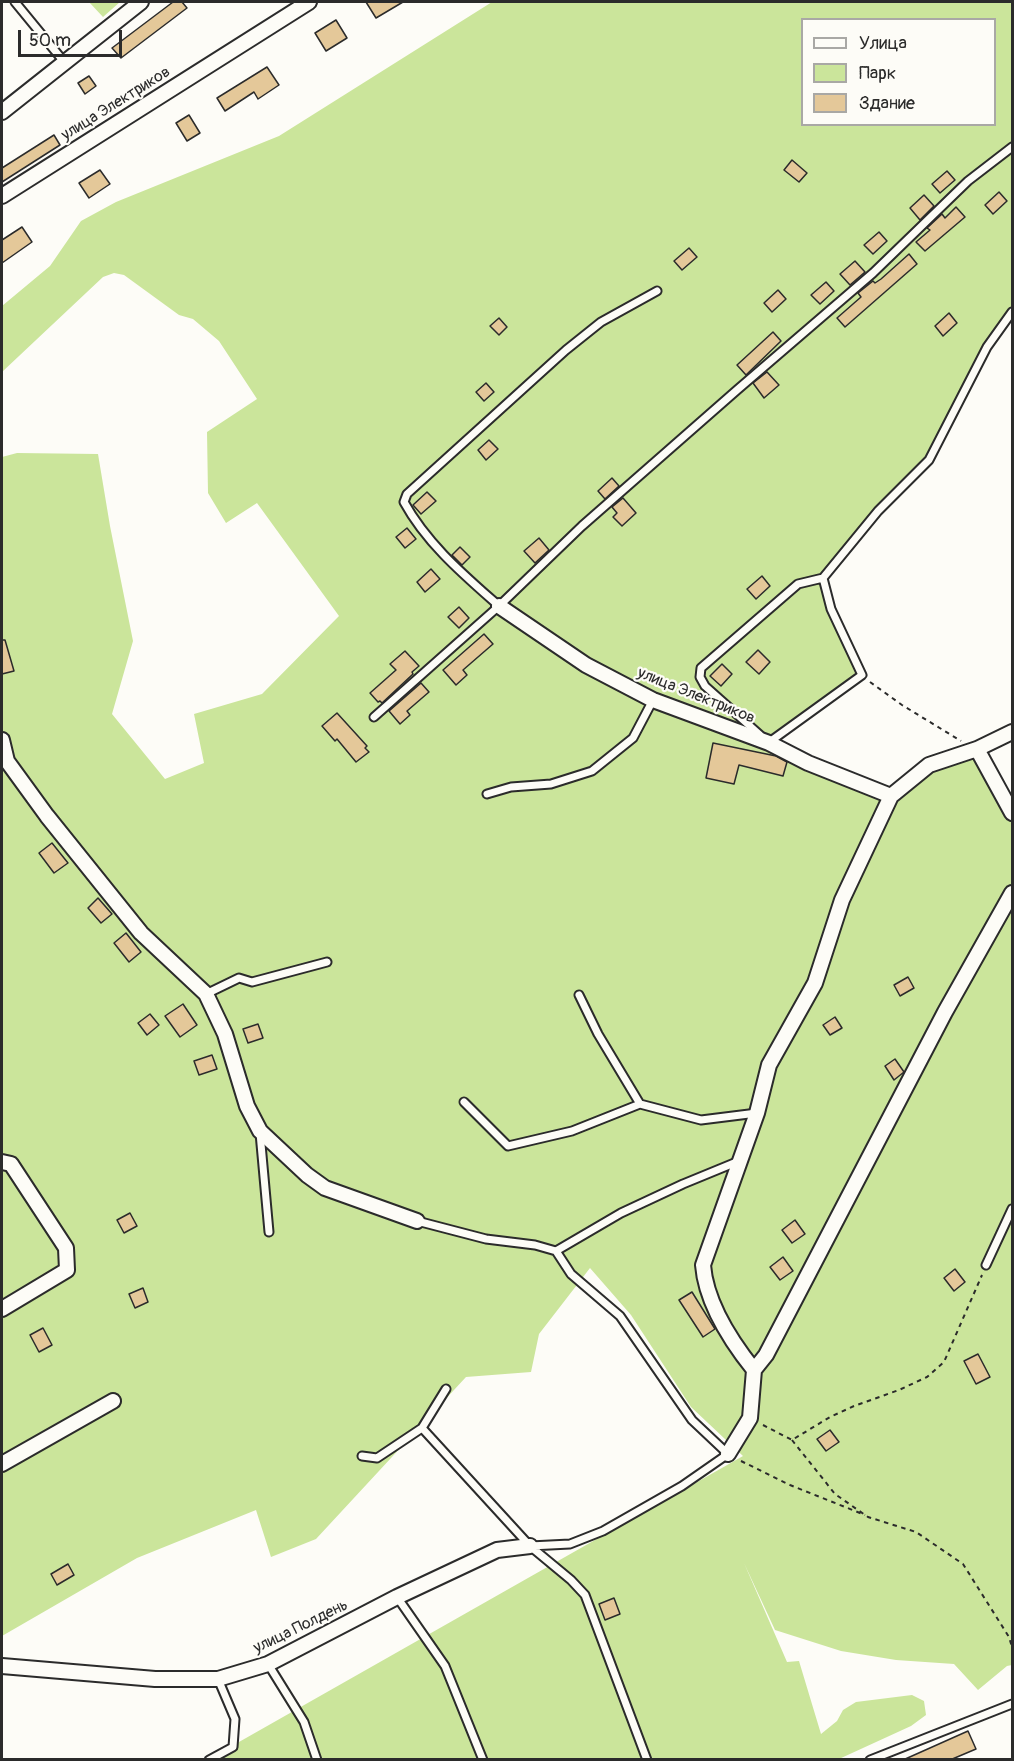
<!DOCTYPE html>
<meta charset="utf-8">
<style>
body{margin:0}
#map{position:relative;width:1014px;height:1761px;overflow:hidden;background:#fdfcf7;font-family:Pangolin,sans-serif}
canvas{display:block}
.frame{position:absolute;inset:0;border:3px solid #2b2b2b;pointer-events:none}
.legend{position:absolute;left:801px;top:18px;width:195px;height:108px;box-sizing:border-box;background:#fdfcf7;border:2px solid #a9a8a5;margin:0;padding:8px 10px;list-style:none;font-size:18px;color:#2b2b2b}
.legend li{display:flex;align-items:center;gap:12px;height:30px}
.legend b{width:30px;border:2px solid #a9a8a5}
.scale{position:absolute;left:18px;top:30px;width:104px;height:27px;box-sizing:border-box;border:3px solid #2b2b2b;border-top:0;padding-left:8px;font-size:18px;line-height:21px;white-space:nowrap;color:#2b2b2b;-webkit-text-stroke:4px #fdfcf7;paint-order:stroke}
</style>
<div id="map">
<canvas width="1014" height="1761"></canvas>
<div class="frame"></div>
<ul class="legend">
<li><b style="height:8px;background:#fdfcf7"></b>Улица</li>
<li><b style="height:16px;background:#cbe59b"></b>Парк</li>
<li><b style="height:16px;background:#e4c899"></b>Здание</li>
</ul>
<div class="scale">50 m</div>
</div>
<script>
const c = document.querySelector('canvas').getContext('2d');
c.lineJoin = 'round';
function fill(path, color) {
  c.fillStyle = color;
  c.fill(path, 'evenodd');
}
function strokePath(path, color, width, dash) {
  c.strokeStyle = color;
  c.lineWidth = width;
  c.lineCap = dash ? 'butt' : 'round';
  c.setLineDash(dash || []);
  c.stroke(path);
}
function drawText(font, color, halo, rows, align = 'center') {
  c.font = font + ' Pangolin,sans-serif';
  c.lineWidth = 4.5;
  c.setLineDash([]);
  c.textBaseline = 'middle';
  c.strokeStyle = halo;
  c.fillStyle = color;
  for (const [text, x, y, turn = 0] of rows) {
    c.save();
    c.translate(x, y);
    c.rotate((+turn || 0) * Math.PI / 180);
    c.textAlign = isNaN(turn) ? turn : align;
    if (halo) c.strokeText(text, 0, 0);
    c.fillText(text, 0, 0);
    c.restore();
  }
}
const green = new Path2D(`
 M89 2H120L103 17Z
 M492 2H1012V312L987 347 929 460 878 511 823 577 831 609 862 675 770 743 819 759 891 796 929 765 977 749 1012 813V1665L1007 1666 978 1690 954 1664 896 1660 841 1651 775 1630 744 1563 787 1662 799 1661 821 1734 837 1721 843 1710 856 1702 912 1695 924 1701 926 1715 911 1726 839 1759H209L743 1456 691 1407 631 1315 590 1268 539 1334 531 1372 466 1377 316 1539 271 1557 256 1510 137 1558 2 1636V457L17 453 98 454 110 526 133 641 112 714 165 779 204 763 194 714 262 694 339 616 257 503 226 523 208 493 207 432 257 399 219 341 193 319 179 315 124 275 114 273 103 277 2 372V306L50 266 81 221 116 202 279 136ZM802 20H994V124H802Z`);
const building = new Path2D(`
 M173 2H182L187 8 121 58 112 48Z
 M366 2H403L376 18Z
 M336 20 347 38 326 51 315 33Z
 M267 67 279 85 258 99 254 92 225 111 217 98Z
 M89 76 96 86 85 94 78 83Z
 M189 115 200 133 187 141 176 123Z
 M54 135 60 145 2 182V168Z
 M792 160 807 173 799 182 784 170Z
 M100 170 110 184 89 198 79 183Z
 M947 171 955 180 940 193 932 184Z
 M999 192 1007 201 993 214 985 205Z
 M924 195 934 206 920 220 910 208Z
 M956 207 965 217 925 251 916 242 930 230 927 228 942 214 945 218Z
 M22 227 32 242 2 263V240Z
 M879 232 887 241 873 254 864 245Z
 M689 248 697 257 682 270 674 261Z
 M909 254 917 264 845 327 837 318 861 297 858 293 873 281 875 283 881 279Z
 M855 261 865 272 850 285 840 274Z
 M826 282 834 291 820 304 811 295Z
 M778 290 786 299 772 312 764 303Z
 M949 313 957 323 943 336 935 326Z
 M499 318 507 327 499 335 490 326Z
 M773 332 781 341 746 375 737 365Z
 M767 372 779 385 764 398 753 383Z
 M486 383 494 392 484 401 476 392Z
 M489 440 498 449 486 460 478 450Z
 M612 478 619 486 605 499 598 491Z
 M427 492 436 501 421 514 413 505Z
 M623 498 636 513 622 526 613 517 617 513 612 507Z
 M407 528 416 539 405 548 396 537Z
 M539 538 549 550 535 563 524 551Z
 M460 547 470 557 462 565 452 555Z
 M431 569 440 579 425 592 417 582Z
 M762 576 770 586 756 599 747 589Z
 M459 607 469 618 459 628 448 617Z
 M484 634 493 644 463 670 467 675 456 685 443 670Z
 M2 640H5L14 671 2 674Z
 M758 650 770 662 759 674 746 662Z
 M405 651 419 666 412 672 413 674 382 703 380 701 378 702 370 693 396 670 390 664Z
 M722 664 732 674 721 686 710 676Z
 M421 683 429 692 407 711 410 715 400 724 389 711Z
 M337 713 367 746 365 748 369 752 356 762 337 739 335 741 322 726Z
 M713 743 776 756 787 762 783 776 739 765 734 784 706 778Z
 M52 843 68 863 54 873 39 853Z
 M98 898 112 914 101 923 88 908Z
 M126 933 141 952 129 962 114 943Z
 M908 977 914 988 900 996 894 985Z
 M183 1004 197 1025 180 1037 165 1016Z
 M150 1014 159 1025 147 1035 138 1023Z
 M835 1017 842 1028 830 1035 823 1025Z
 M258 1024 263 1038 248 1043 243 1029Z
 M212 1055 217 1069 199 1075 194 1061Z
 M895 1059 904 1072 894 1080 885 1066Z
 M130 1213 137 1226 124 1233 117 1220Z
 M795 1220 805 1234 792 1243 782 1230Z
 M783 1257 793 1271 780 1280 770 1267Z
 M955 1269 965 1282 954 1291 944 1278Z
 M143 1288 148 1302 135 1308 129 1294Z
 M692 1292 715 1329 703 1337 679 1300Z
 M43 1328 52 1345 39 1352 30 1335Z
 M978 1354 990 1377 976 1384 964 1361Z
 M830 1430 839 1442 826 1451 817 1439Z
 M68 1564 74 1575 57 1585 51 1574Z
 M614 1598 620 1614 605 1620 599 1604Z
 M968 1731 976 1749 950 1760H903Z`);
const path = new Path2D(`
 M870 682 902 705 961 741
 M763 1425 792 1440 830 1417 854 1406 899 1390 927 1377 944 1362 982 1275
 M792 1440 835 1494 868 1517 916 1532 963 1564 1009 1637 1012 1647
 M741 1461 790 1485 865 1515`);
const lane = new Path2D(`
 M15 2 65 63
 M499 606C464 575 427 544 404 502L407 494 566 350 601 322 657 291
 M374 717 499 606 582 526 737 390 873 273 968 181 1012 147
 M760 735 705 686 700 677 701 668 798 584 823 578
 M768 743 862 675 831 609 823 578 878 511 929 460 987 347 1012 312
 M487 794 511 787 551 784 592 771 633 738 653 700
 M206 994 239 978 252 982 327 962
 M579 995 598 1034 640 1104
 M464 1102 508 1146 572 1131 640 1104 701 1120 757 1113
 M260 1133 269 1232
 M417 1221 486 1239 535 1245 556 1251 571 1274 620 1316 692 1420 728 1454 682 1486 603 1531 570 1544 530 1546
 M556 1251 621 1213 683 1184 739 1161
 M986 1265 1012 1209
 M446 1389 422 1428 530 1546 571 1580 585 1595 647 1760
 M362 1456 377 1458 422 1428
 M397 1597 445 1666 483 1760
 M268 1664 304 1722 317 1760
 M209 1760 233 1747 235 1719 218 1679
 M870 1760 1012 1704`);
const street = new Path2D(`
 M2 112 141 2
 M2 196 309 2
 M499 606 586 665 653 700 769 743 808 763 891 796
 M2 740 7 761 47 816 141 933 206 994 225 1034 247 1106 260 1131 307 1175 325 1188 417 1221
 M977 749 1012 813
 M2 1162 11 1164 66 1248 67 1270 2 1309
 M754 1370 766 1355 945 1012 1012 893
 M728 1454 750 1418 754 1370C730 1340 706 1303 703 1265L757 1113 769 1065 815 983 842 900 891 796 929 765 977 749 1012 732
 M2 1464 113 1401
 M2 1666 155 1679H218L268 1664 397 1597 497 1550 530 1546`);
const streetNames = [
 ["улица Электриков",116,104,-32],
 ["улица Электриков",696,696,22],
 ["улица Полдень",301,1627,-26]
];
fill(green, '#cbe59b');
fill(building, '#e4c899');
strokePath(building, '#2b2b2b', 1.5);
strokePath(lane, '#2b2b2b', 11);
strokePath(street, '#2b2b2b', 18);
strokePath(path, '#2b2b2b', 2, [4.5, 4.5]);
strokePath(lane, '#fdfcf7', 7);
strokePath(street, '#fdfcf7', 14);
drawText('16px', '#2b2b2b', '#fdfcf7', streetNames);
</script>
